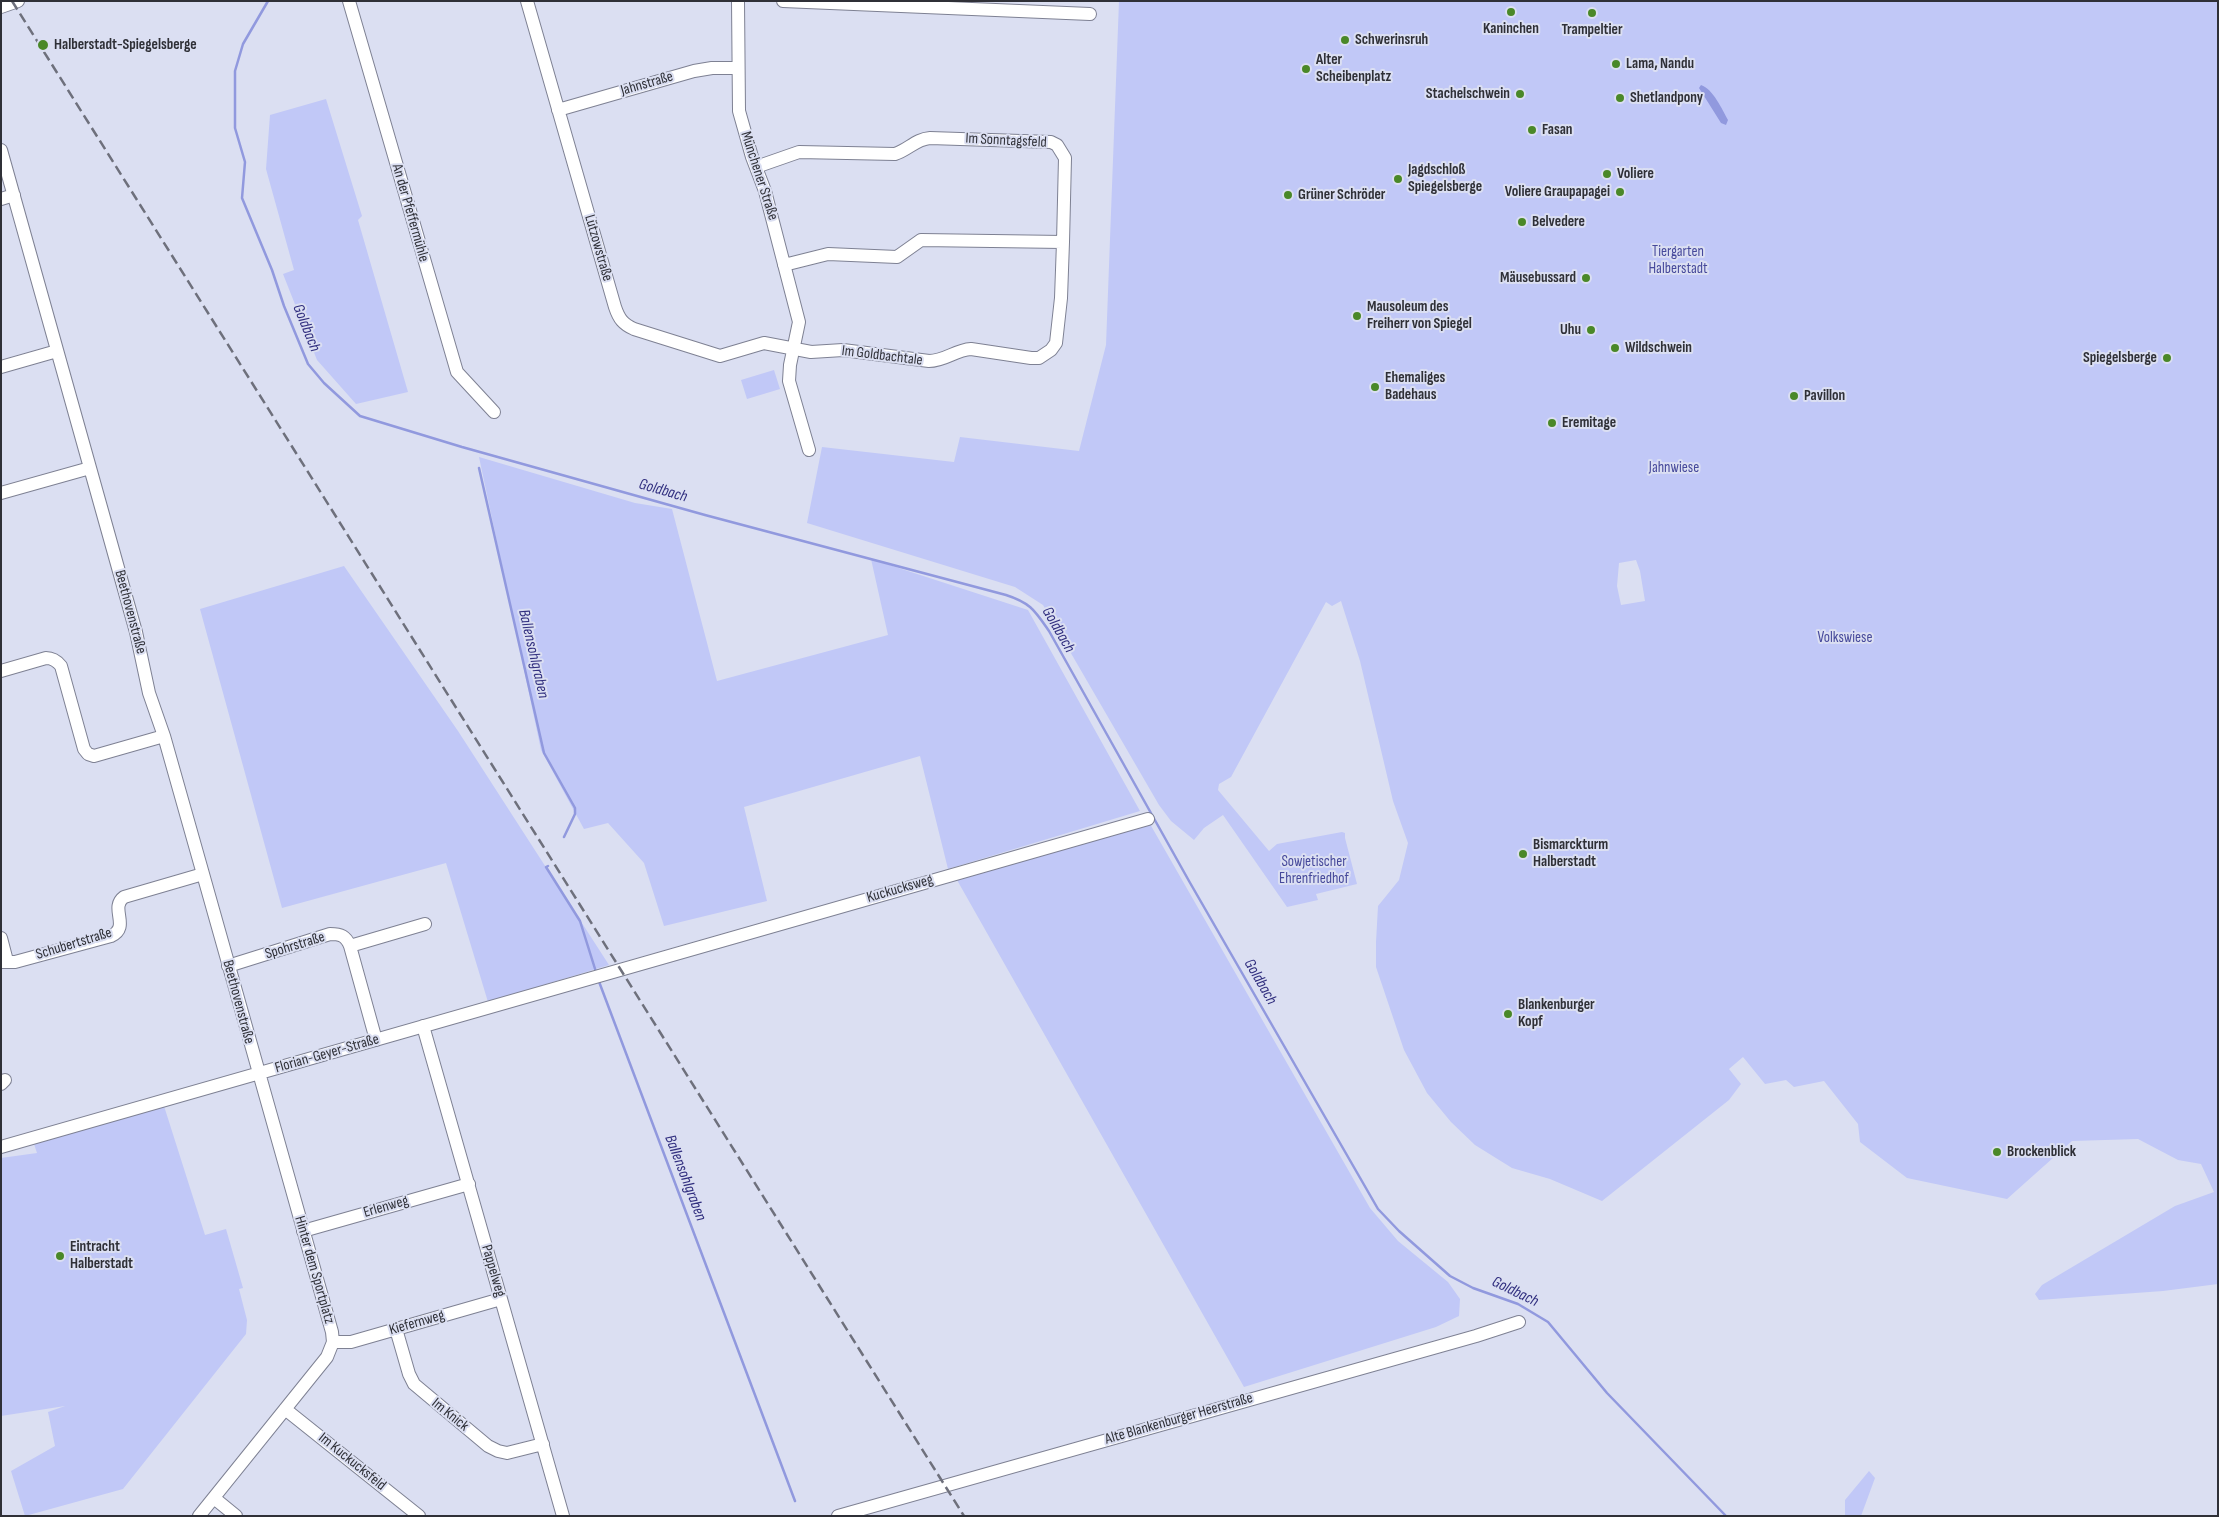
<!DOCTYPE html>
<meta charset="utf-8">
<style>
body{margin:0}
#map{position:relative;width:2219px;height:1517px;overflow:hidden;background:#dbdff2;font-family:"Sofia Sans Condensed",sans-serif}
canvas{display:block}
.frame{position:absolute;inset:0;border:2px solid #2f3037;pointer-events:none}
</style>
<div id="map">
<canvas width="2219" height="1517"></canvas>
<div class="frame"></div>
</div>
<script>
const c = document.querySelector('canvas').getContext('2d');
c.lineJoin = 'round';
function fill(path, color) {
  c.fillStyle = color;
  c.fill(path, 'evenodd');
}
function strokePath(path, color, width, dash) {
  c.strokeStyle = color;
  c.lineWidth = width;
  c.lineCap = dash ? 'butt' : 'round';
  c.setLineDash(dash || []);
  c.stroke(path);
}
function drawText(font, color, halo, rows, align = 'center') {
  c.font = font + ' "Sofia Sans Condensed",sans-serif';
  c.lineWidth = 4;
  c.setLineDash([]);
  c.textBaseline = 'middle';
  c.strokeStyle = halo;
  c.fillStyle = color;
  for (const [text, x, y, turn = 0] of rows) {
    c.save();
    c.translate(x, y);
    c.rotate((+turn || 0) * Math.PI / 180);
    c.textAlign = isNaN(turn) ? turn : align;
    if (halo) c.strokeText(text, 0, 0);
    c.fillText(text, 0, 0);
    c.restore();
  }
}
const green = new Path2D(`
 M1119 1H2218V1284L2163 1291 2039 1300 2035 1294 2042 1285 2175 1206 2214 1192 2201 1164 2178 1160 2138 1139 2072 1141 2007 1199 1907 1178 1860 1142 1858 1124 1824 1081 1794 1087 1786 1080 1765 1084 1743 1057 1729 1069 1741 1084 1729 1100 1602 1201 1550 1179 1512 1168 1475 1145 1451 1122 1427 1093 1404 1050 1376 967V942L1378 906 1399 880 1408 843 1393 801 1360 661 1341 601 1332 606 1326 602 1231 777 1219 784 1218 790 1269 851 1277 844 1342 832 1345 833V838L1357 884 1316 894 1318 900 1287 907 1223 815 1204 828 1194 840 1171 821 1159 805 1043 605 1015 587 807 523 822 447 954 462 960 437 1079 451 1106 345ZM1636 560 1640 571 1645 601 1621 605 1617 586 1619 563Z
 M326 99 362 216 358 220 408 392 356 404 317 360 283 274 294 270 266 169 270 115Z
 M774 370 780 389 747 399 741 380Z
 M479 457 635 503 672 509 717 681 888 635 871 559 1028 610 1140 811 948 869 920 756 744 807 767 901 664 926 644 863 608 823 584 829 541 750Z
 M344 566 458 731 609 965 488 1002 446 863 282 908 200 609Z
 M1150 824 1370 1208 1398 1241 1448 1282 1460 1299 1459 1316 1436 1327 1244 1387 957 880Z
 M164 1106 205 1235 226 1229 243 1288 239 1289 247 1320 246 1334 123 1489 25 1516 11 1471 55 1446 48 1412 65 1406 1 1416V1158L37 1153 34 1144Z
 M1869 1471 1875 1478 1861 1516H1845V1500Z`);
const water = new Path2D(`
 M1701 85C1713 89 1722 109 1728 120L1726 125 1721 123 1699 88Z`);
const stream = new Path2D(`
 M268 1 243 44 235 71V128L245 162 242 198 272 270 284 306 308 364 324 383 360 416 462 447 705 515 1006 595C1031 603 1035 611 1049 631L1189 881 1378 1209 1399 1231 1450 1276 1473 1288 1518 1304 1548 1322 1607 1393 1726 1516
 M479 468 544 753 575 808V814L564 837
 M548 866 546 867 580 921 596 972
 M598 979 795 1501`);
const minor = new Path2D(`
 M349 1 457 372 494 412
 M527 1 615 307C619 319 623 324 634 329L720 356 764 343 811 352 843 350 929 361C945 361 955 350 971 349L1031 358H1039L1051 350 1056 343 1061 298 1063 242
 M738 1 739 111 752 157 765 191 799 322 790 365 789 381 809 450
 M783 1 1090 14
 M1 7 18 1
 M558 110 694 71 712 68H737
 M1 150 136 632 149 693 164 736 203 874 332 1332 333 1342 327 1357 199 1516
 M756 167 799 152 895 154C908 150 916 139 930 138L1051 142 1057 145 1065 158 1063 242 921 240 897 257 828 254 784 265
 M1 199 14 195
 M1 367 57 351
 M1 493 90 468
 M1 671 46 658C53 658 57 661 61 666L84 749 88 754 94 756 164 736
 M1 938 7 961
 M350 946 425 924
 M1 962H15L111 936C131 927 109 908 124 897L203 874
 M228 966 330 934C341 934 346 936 350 946L376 1040
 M423 1026 563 1516
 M1 1084 5 1080
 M1 1147 1148 819
 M303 1231 469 1184
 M396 1329 409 1374 414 1384 488 1446 498 1451 507 1453 543 1444
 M333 1342H351L501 1299
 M285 1409 419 1516
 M214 1498 236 1516
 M838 1516 1476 1336 1519 1322`);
const rail = new Path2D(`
 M12 1 964 1516`);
const markers = [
 [1511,12,5,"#4a8828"],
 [1592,13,5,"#4a8828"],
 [1345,40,5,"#4a8828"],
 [43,45,6,"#4a8828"],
 [1616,64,5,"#4a8828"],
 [1306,69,5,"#4a8828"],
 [1520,94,5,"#4a8828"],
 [1620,98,5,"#4a8828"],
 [1532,130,5,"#4a8828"],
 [1607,174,5,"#4a8828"],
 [1398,179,5,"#4a8828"],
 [1620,192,5,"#4a8828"],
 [1288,195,5,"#4a8828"],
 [1522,222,5,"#4a8828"],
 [1586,278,5,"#4a8828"],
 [1357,316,5,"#4a8828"],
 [1591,330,5,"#4a8828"],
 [1615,348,5,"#4a8828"],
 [2167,358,5,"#4a8828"],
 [1375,387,5,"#4a8828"],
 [1794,396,5,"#4a8828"],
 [1552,423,5,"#4a8828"],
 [1523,854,5,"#4a8828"],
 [1508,1014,5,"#4a8828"],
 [1997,1152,5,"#4a8828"],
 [60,1256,5,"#4a8828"]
];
const poiNames = [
 ["Kaninchen",1511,29,"center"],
 ["Trampeltier",1592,30,"center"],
 ["Schwerinsruh",1355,40],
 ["Halberstadt-Spiegelsberge",54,45],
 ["Alter",1316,60],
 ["Scheibenplatz",1316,77],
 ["Lama, Nandu",1626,64],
 ["Stachelschwein",1510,94,"right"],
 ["Shetlandpony",1630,98],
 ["Fasan",1542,130],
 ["Jagdschloß",1408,170],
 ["Spiegelsberge",1408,187],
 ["Voliere",1617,174],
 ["Voliere Graupapagei",1610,192,"right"],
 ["Grüner Schröder",1298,195],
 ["Belvedere",1532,222],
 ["Mäusebussard",1576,278,"right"],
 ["Mausoleum des",1367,307],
 ["Freiherr von Spiegel",1367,324],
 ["Uhu",1581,330,"right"],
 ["Wildschwein",1625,348],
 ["Spiegelsberge",2157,358,"right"],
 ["Ehemaliges",1385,378],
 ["Badehaus",1385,395],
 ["Pavillon",1804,396],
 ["Eremitage",1562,423],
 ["Bismarckturm",1533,845],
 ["Halberstadt",1533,862],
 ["Blankenburger",1518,1005],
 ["Kopf",1518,1022],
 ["Brockenblick",2007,1152],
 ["Eintracht",70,1247],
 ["Halberstadt",70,1264]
];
const streetNames = [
 ["Jahnstraße",647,84,-16],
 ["Im Sonntagsfeld",1006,141,3],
 ["Münchener Straße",759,176,72],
 ["An der Pfeffermühle",410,213,74],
 ["Lützowstraße",598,248,74],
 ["Im Goldbachtale",882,356,7],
 ["Beethovenstraße",130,612,75],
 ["Kuckucksweg",900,889,-16],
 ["Schubertstraße",74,944,-17],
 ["Spohrstraße",295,946,-17],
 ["Beethovenstraße",238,1002,75],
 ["Florian-Geyer-Straße",327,1054,-16],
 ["Erlenweg",386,1207,-16],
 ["Hinter dem Sportplatz",314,1270,74],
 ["Pappelweg",493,1271,74],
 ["Kiefernweg",417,1323,-16],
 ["Im Knick",450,1415,39],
 ["Alte Blankenburger Heerstraße",1179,1419,-16],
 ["Im Kuckucksfeld",352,1462,39]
];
const parkNames = [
 ["Tiergarten",1678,252],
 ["Halberstadt",1678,269],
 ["Jahnwiese",1674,468],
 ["Volkswiese",1845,638],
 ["Sowjetischer",1314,862],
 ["Ehrenfriedhof",1314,879]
];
const waterNames = [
 ["Goldbach",306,328,68],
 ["Goldbach",663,491,16],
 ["Goldbach",1058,630,60],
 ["Ballensohlgraben",533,654,77],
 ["Goldbach",1260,982,60],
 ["Ballensohlgraben",685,1178,69],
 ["Goldbach",1515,1292,26]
];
fill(green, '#c1c8f7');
fill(water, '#9199de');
strokePath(stream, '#9199de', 2.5);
strokePath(minor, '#7e8193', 14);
strokePath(minor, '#fff', 12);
strokePath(rail, '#6e707c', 2.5, [10, 5]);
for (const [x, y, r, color] of markers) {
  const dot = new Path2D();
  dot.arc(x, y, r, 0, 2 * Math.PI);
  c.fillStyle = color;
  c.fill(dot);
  strokePath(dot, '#dbdff2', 2);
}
drawText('bold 15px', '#2f3037', '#dbdff2', poiNames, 'left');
drawText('15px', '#2f3037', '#dbdff2', streetNames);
drawText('15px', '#46499b', '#dbdff2', parkNames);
drawText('italic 16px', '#312f7f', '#dbdff2', waterNames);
</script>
